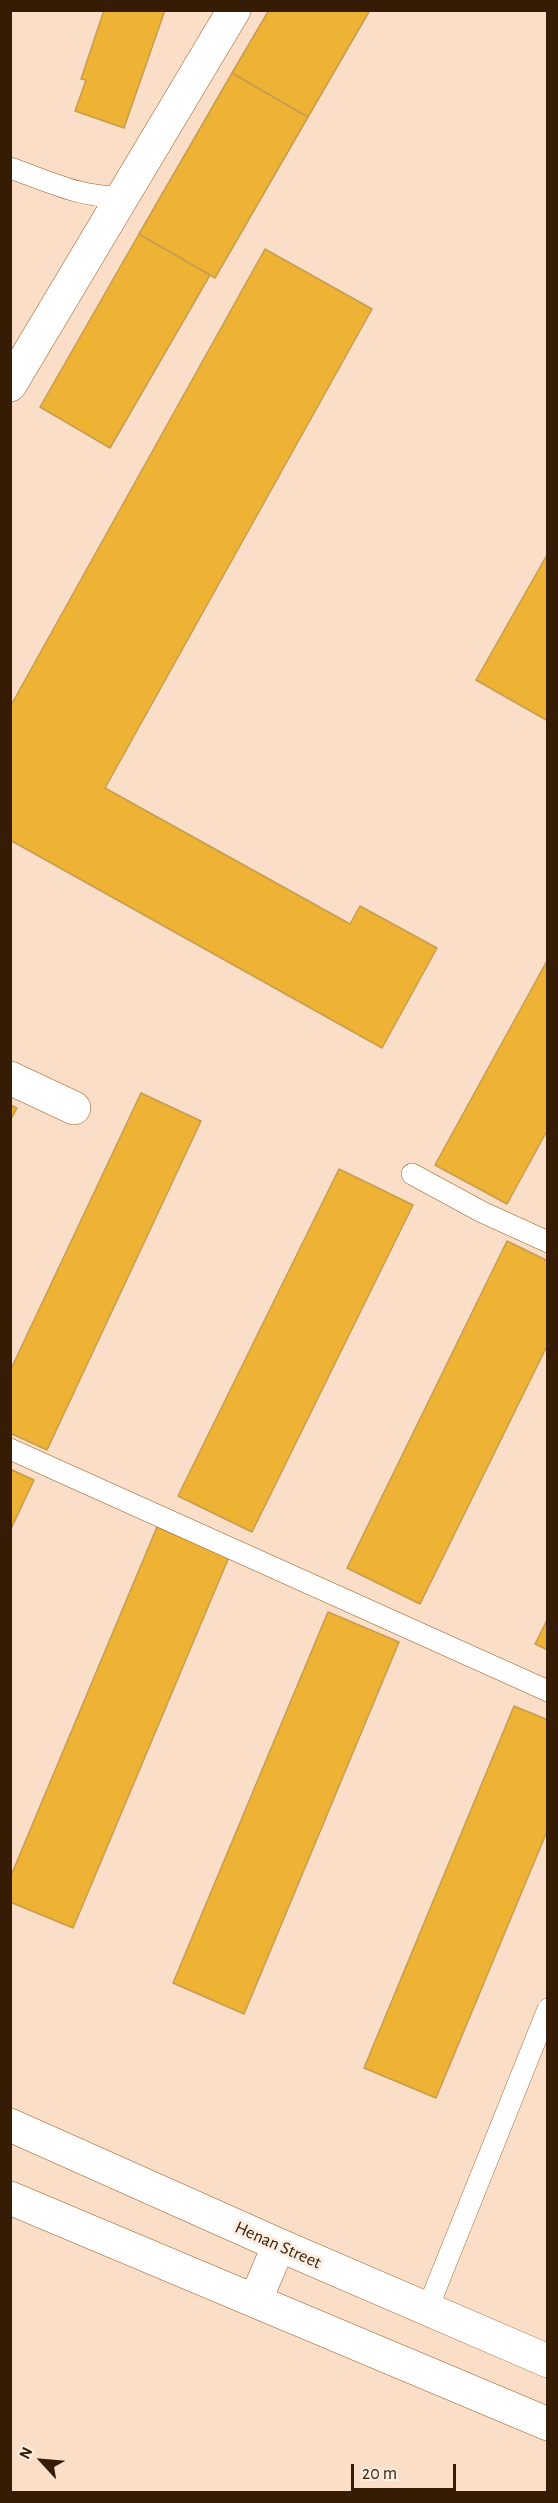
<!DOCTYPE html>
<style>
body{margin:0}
#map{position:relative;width:558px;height:2503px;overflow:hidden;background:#fadec8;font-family:"Alegreya Sans",sans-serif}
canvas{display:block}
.frame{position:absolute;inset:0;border:12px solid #361c04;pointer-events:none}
.north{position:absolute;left:12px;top:2431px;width:60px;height:60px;-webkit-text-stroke:4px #fdeee3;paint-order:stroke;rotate:296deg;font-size:16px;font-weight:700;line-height:24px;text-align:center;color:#361c04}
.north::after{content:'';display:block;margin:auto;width:21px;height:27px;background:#361c04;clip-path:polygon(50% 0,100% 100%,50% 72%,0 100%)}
.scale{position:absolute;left:351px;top:2464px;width:105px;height:27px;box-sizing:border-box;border:3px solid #361c04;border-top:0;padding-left:8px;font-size:18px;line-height:21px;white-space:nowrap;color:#361c04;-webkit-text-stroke:4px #fdeee3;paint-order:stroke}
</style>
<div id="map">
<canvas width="558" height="2503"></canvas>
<div class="frame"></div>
<div class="north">N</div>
<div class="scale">20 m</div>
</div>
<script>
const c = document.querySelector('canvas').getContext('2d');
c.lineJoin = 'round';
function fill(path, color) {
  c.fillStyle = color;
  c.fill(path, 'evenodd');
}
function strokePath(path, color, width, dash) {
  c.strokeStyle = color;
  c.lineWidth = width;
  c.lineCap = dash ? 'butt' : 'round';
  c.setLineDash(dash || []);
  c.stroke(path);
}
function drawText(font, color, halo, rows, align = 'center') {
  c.font = font + ' "Alegreya Sans",sans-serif';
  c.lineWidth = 6;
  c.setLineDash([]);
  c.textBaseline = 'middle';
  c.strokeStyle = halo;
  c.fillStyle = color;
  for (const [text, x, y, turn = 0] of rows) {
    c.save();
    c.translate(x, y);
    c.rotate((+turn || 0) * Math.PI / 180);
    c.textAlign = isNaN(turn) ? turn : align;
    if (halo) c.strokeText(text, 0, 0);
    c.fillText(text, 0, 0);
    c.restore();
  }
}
const building = new Path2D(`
 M104 10H165L124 128 75 111 86 80 81 79Z
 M269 10H370L308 117 232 73Z
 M232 73 308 117 215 278 139 234Z
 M139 234 210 275 110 448 40 407Z
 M265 249 372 309 105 788 350 924 360 906 437 948 382 1048 10 840V707Z
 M548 553V721L476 680Z
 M548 959V1129L507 1204 435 1165Z
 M141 1093 201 1121 47 1450 10 1433V1371Z
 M10 1105 17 1108 10 1121Z
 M339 1169 413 1205 252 1532 178 1496Z
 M507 1241 548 1261V1344L420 1604 347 1568Z
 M10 1469 34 1480 10 1531Z
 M157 1527 229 1557 73 1928 10 1902V1878Z
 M328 1612 399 1642 244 2014 173 1983Z
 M548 1618V1650L535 1644Z
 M514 1706 548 1720V1829L436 2098 364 2068Z`);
const lane = new Path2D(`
 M10 168C46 180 85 200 123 196
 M412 1174 482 1212 548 1242
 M10 1449 548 1691
 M427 2310 548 2009`);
const street = new Path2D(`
 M10 385 234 10
 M10 1078 74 1108`);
const secondary = new Path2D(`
 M10 2125 279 2245 548 2361
 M10 2198 548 2424
 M255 2301 279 2245`);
const streetNames = [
 ["Henan Street",278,2245,24]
];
fill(building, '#eeb235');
strokePath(building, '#c69c4e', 1.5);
strokePath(lane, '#995d20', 22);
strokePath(street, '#995d20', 34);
strokePath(secondary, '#995d20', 34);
strokePath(lane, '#fff', 21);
strokePath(street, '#fff', 33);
strokePath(secondary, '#fff', 33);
drawText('18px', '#361c04', '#fdeee3', streetNames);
</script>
